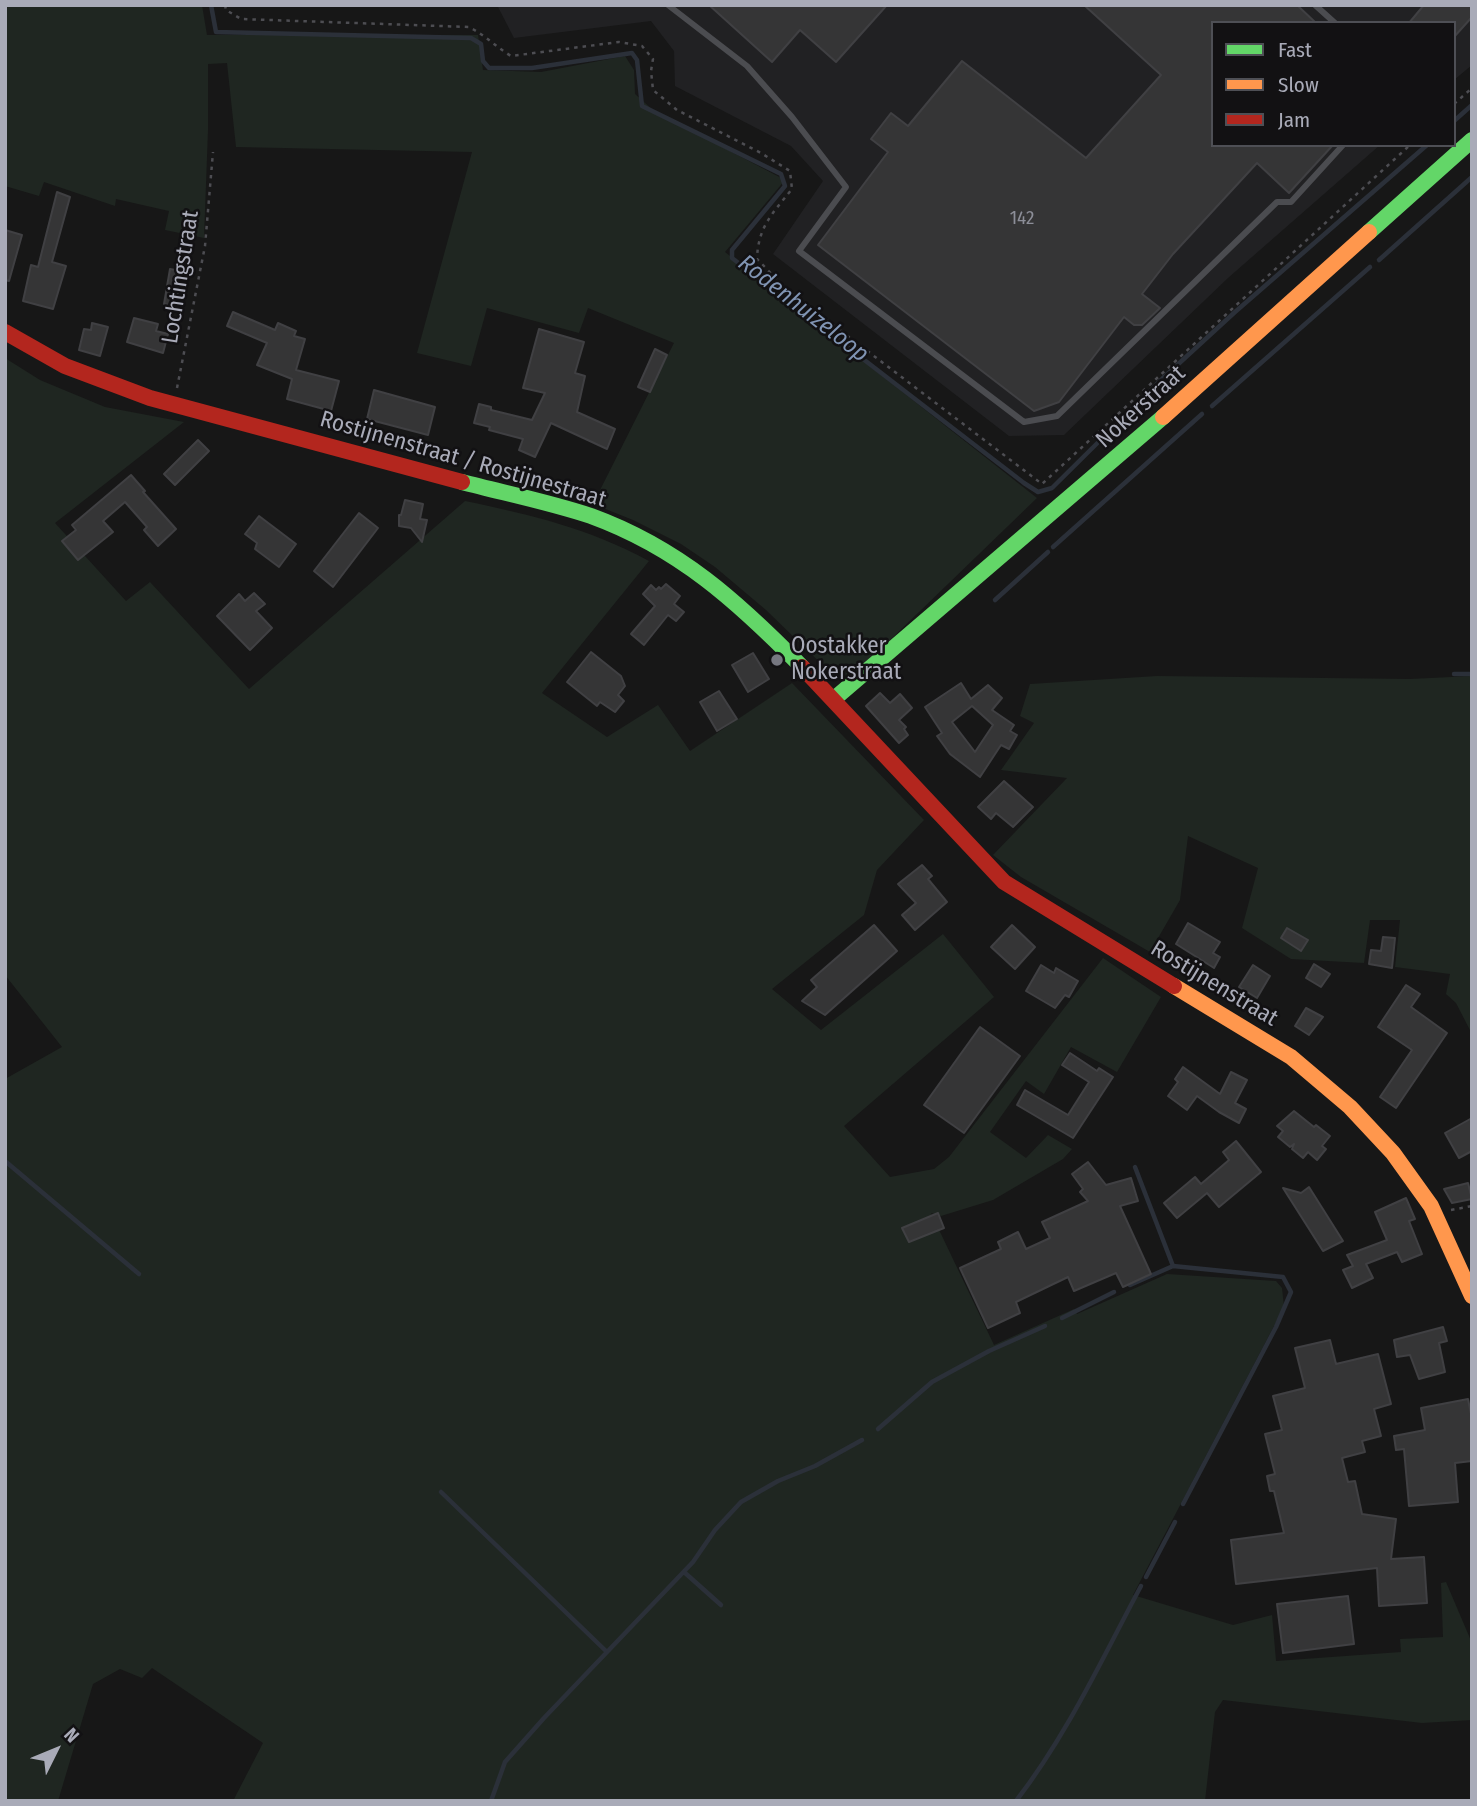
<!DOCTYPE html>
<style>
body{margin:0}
#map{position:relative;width:1477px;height:1806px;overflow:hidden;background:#171717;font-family:"Fira Sans Condensed",sans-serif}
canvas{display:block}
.frame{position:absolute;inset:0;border:7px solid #a9abb8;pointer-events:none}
.legend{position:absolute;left:1211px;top:21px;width:245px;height:126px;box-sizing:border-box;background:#121113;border:2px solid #4e4f55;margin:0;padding:9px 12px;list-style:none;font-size:21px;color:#a9abb8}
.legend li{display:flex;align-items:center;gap:14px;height:35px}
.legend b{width:35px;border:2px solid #4e4f55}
.north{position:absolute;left:21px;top:1715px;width:70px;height:70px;-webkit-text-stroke:5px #121113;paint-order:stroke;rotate:47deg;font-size:19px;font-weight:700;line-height:28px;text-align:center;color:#a9abb8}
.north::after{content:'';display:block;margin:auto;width:24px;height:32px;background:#a9abb8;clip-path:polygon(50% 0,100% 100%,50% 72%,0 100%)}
</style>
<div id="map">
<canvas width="1477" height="1806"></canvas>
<div class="frame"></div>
<ul class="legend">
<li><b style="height:9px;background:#63d668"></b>Fast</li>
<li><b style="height:9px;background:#ff974d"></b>Slow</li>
<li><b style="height:9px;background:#b3261e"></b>Jam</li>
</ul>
<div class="north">N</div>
</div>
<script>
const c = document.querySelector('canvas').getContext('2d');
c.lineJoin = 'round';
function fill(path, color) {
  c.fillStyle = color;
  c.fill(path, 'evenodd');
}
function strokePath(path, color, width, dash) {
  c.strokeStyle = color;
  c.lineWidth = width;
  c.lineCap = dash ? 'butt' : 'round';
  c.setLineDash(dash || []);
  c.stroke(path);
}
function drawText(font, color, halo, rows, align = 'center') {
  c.font = font + ' "Fira Sans Condensed",sans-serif';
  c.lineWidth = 5;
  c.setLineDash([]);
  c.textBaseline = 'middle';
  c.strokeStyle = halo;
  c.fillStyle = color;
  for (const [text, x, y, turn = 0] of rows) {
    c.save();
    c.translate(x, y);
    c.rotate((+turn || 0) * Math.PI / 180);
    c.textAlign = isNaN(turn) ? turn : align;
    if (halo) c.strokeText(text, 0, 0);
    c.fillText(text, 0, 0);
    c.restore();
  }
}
const built = new Path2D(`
 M497 5H1472V65L1454 80V23H1213V145H1380L1228 278 1064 435 1009 436 773 254 823 181 791 146 675 86 674 51 651 21 514 38Z`);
const green = new Path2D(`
 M5 5H202L207 35H478L483 70 541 72 625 56 634 70 635 94 654 111 785 180 725 252 1037 498 860 669 847 680H838L766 610 715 567 681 544 633 520 593 504 674 343 588 308 579 333 487 308 471 366 417 353 472 152 236 147 227 63 208 64V130L204 238 165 230 169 211 116 199 115 206 44 182 39 196 5 186Z
 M5 358 40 380 105 407 184 422 55 523 126 601 150 582 249 689 465 501C532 515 588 528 649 561L542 693 607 737 658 705 690 751 792 683 924 820 877 870 864 915 772 989 821 1030 943 934 994 997 844 1126 890 1177 934 1169 949 1157 1103 958 1161 997 1117 1072 1071 1047 1044 1094 1026 1081 990 1132 1026 1158 1048 1135 1072 1149 1063 1159 993 1200 941 1216 931 1213 994 1345 1074 1309 1077 1314 1167 1274 1276 1281 1282 1288 1284 1307 1133 1595 1233 1625 1272 1615 1276 1661 1401 1652 1400 1639 1443 1637 1441 1583 1446 1582 1472 1643V1720L1422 1723 1223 1700 1215 1712 1205 1801H233L263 1743 152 1668 142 1678 120 1669 93 1684 58 1801H5V1079L62 1047 5 975Z
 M1157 676 1410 679 1472 676V1034L1456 1003 1446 994 1450 974 1395 967 1400 920H1370L1364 963 1291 959 1242 928 1258 868 1188 836 1180 900 1150 952 1021 877 993 855 1067 778 1001 770 1034 723 1020 716 1030 684Z`);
const stream = new Path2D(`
 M211 5 216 32 471 38 481 44 483 61 489 68H532L632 53 637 60 642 106 781 174 785 186 732 250V258L1024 483 1038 492 1052 488 1162 379 1235 312 1427 145
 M1454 121 1472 105
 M1379 260 1472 177
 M1212 406 1370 267
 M1053 547 1202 414
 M995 600 1048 552
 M1454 674H1472
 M5 1161 139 1274
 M1135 1167 1173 1266
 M1130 1285 1173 1266 1283 1277 1291 1292 1276 1327 1183 1504
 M1062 1318 1114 1292
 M878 1429 932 1382 989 1351 1045 1326
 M441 1492 607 1652
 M684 1572 721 1605
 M1146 1577 1175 1522
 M491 1801 505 1762 544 1718 693 1562 715 1530 741 1502 778 1481 815 1466 862 1440
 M1016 1801C1067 1735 1102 1659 1141 1586`);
const building = new Path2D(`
 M709 5H887L836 62 800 30 772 62Z
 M1084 5H1297L1316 23H1213V145H1333L1289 193 1257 163 1173 254 1142 294 1160 308 1142 325H1134L1124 317 1059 402 1034 411 818 245 888 152 871 139 891 113 908 126 962 61 1086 158 1161 75Z
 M1424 5H1472V17L1454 37V23H1409Z
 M57 192 70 197 52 262 66 266 53 309 23 301 31 265 38 267Z
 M5 230 22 235 9 281 5 280Z
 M170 269 181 271 176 307 164 304Z
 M233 312 275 330 278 323 296 331 294 336 305 339 296 370 339 381 331 411 287 399 292 379 257 365 267 343 227 326Z
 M134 318 158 324 156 331 168 334 163 353 127 342Z
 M92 323 108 327 100 356 79 350 84 329 91 330Z
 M539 329 584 342 575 373 585 376 577 412 615 429 607 449 551 423 535 457 519 450 523 439 489 430 490 427 474 423 479 404 491 407V410L532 420 545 393 523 388Z
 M655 349 667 355 650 392 638 387Z
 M374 390 435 407 428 435 367 419Z
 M198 440 209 451 175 485 164 474Z
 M131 475 145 491 143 492 176 529 158 546 144 530 147 527 125 502 103 521 113 532 78 560 62 541 76 530 72 525Z
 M405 500 423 504 420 519 427 520 422 542 411 528 399 526V515H401Z
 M359 513 378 528 333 587 314 571Z
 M259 516 296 544 279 567 255 549 257 543 245 534Z
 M666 584 680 596 674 604 684 612 676 621 668 615 644 645 631 634 655 606 643 594 651 585 656 590 659 587 661 589Z
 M254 593 265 604 256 611 272 628 250 650 217 616 239 594 245 601Z
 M591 652 621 676 625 686 618 695 624 701 615 712 600 702 597 706 567 682Z
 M753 653 769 679 748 692 732 665Z
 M961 683 971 699 988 685 1002 698 992 710 1014 725 1010 731 1017 735 1009 749 1001 745 980 777 950 754 937 736 942 733 925 707ZM972 706 993 725 975 752 952 722Z
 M719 691 737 719 717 731 700 702Z
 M880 693 890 703 900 694 912 708 899 720 906 727 904 729 908 735 899 743 866 706Z
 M1004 781 1033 807 1013 827 996 813 991 819 978 807Z
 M922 865 932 876 928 879 947 902 915 930 902 915 916 903 898 884Z
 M1188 923 1220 942 1213 953 1220 957 1214 968 1176 944Z
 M874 925 897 951 825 1015 802 1001 817 987 811 980Z
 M1012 925 1035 947 1015 969 991 947Z
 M1287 928 1308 940 1301 951 1281 938Z
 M1383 937 1395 938 1392 968 1369 964 1371 950 1381 951Z
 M1314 964 1330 974 1321 987 1306 978Z
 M1041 965 1054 973 1056 968 1078 981 1069 997 1065 995 1055 1008 1026 991Z
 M1253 965 1270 976 1257 998 1239 987Z
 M1406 985 1420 994 1411 1007 1447 1033 1396 1108 1380 1097 1412 1050 1378 1027Z
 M1306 1008 1323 1017 1309 1035 1295 1026Z
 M980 1027 1020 1056 964 1133 924 1105Z
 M1070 1053 1097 1071 1099 1068 1113 1077 1073 1138 1017 1105 1025 1090 1068 1115 1089 1082 1062 1065Z
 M1183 1067 1220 1094 1231 1072 1247 1080 1235 1103 1246 1109 1239 1123 1219 1112 1197 1096 1187 1110 1168 1096 1178 1082 1175 1079Z
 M1294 1111 1314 1127 1316 1125 1330 1136 1322 1146 1326 1149 1317 1160 1308 1152 1303 1158 1292 1149 1294 1144 1290 1147 1278 1137 1283 1131 1277 1126Z
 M1472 1118V1151L1459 1158 1445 1133Z
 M1236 1141 1261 1172 1219 1207 1207 1193 1177 1218 1164 1203 1195 1177 1201 1184 1229 1160 1223 1152Z
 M1088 1162 1106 1185 1131 1178 1138 1201 1120 1206 1151 1274 1123 1287 1116 1273 1074 1291 1068 1277 1016 1302 1020 1313 988 1328 960 1268 1001 1249 998 1242 1018 1232 1026 1249 1050 1238 1042 1222 1088 1201 1080 1192 1083 1189 1072 1174Z
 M1468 1183 1472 1199 1452 1203 1444 1189Z
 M1309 1187 1343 1241 1323 1251 1283 1188 1301 1193Z
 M1406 1198 1415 1219 1409 1221 1422 1254 1402 1262 1397 1252 1366 1264 1373 1278 1352 1288 1343 1270 1353 1266 1347 1255 1387 1240 1375 1212Z
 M938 1213 944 1228 909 1242 902 1228Z
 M1443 1327 1447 1341 1439 1343 1445 1372 1419 1379 1410 1355 1397 1357 1394 1340Z
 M1330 1340 1336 1364 1378 1354 1391 1404 1374 1409 1381 1436 1362 1441 1365 1452 1342 1458 1348 1482 1355 1481 1362 1514 1396 1519 1391 1559 1424 1557 1427 1603 1379 1606 1377 1568 1236 1584 1231 1540 1284 1533 1274 1491H1270L1267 1476 1275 1474 1265 1434 1282 1430 1273 1396 1305 1388 1295 1348Z
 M1468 1399 1472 1419V1461L1455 1463 1458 1502 1409 1506 1404 1449 1396 1450 1394 1436 1425 1430 1421 1408Z
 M1348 1596 1354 1644 1283 1653 1277 1604Z`);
const path = new Path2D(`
 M225 5 226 10 241 19 469 27C485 35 496 47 511 56L619 42 642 46 653 59 651 71 653 90 677 110 761 153 790 171 792 189C772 214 758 227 757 259L786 289 1042 484 1410 145
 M1454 104 1472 88
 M177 388 205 246 213 152
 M1451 1210 1472 1206`);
const lane = new Path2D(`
 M668 5 747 66 792 117 846 187 799 251 1024 422 1057 416 1277 202H1291L1343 145
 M1315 5 1335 23`);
const fast = new Path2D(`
 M1369 232 1472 140
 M462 482C504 493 549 502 591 516 679 548 738 602 802 667
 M834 699 1163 417`);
const slow = new Path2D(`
 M1163 417 1369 232
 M1174 986 1291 1057 1350 1107 1393 1153 1431 1206 1472 1296`);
const jam = new Path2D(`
 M5 332 65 366 150 398 462 482
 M802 667 1004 882 1174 986`);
const markers = [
 [777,660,7,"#767780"]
];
const numberNames = [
 ["142",1022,219]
];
const streetNames = [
 ["Lochtingstraat",181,277,-81],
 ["Nokerstraat",1141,407,-42],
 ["Rostijnenstraat / Rostijnestraat",463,460,16],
 ["Rostijnenstraat",1214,984,31]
];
const poiNames = [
 ["Oostakker",791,647],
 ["Nokerstraat",791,673]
];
const waterNames = [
 ["Rodenhuizeloop",803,309,38]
];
fill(built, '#212123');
fill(green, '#1f2621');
strokePath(stream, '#2b3039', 4.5);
fill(building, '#353536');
strokePath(building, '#404043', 2);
strokePath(path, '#4d4d52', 2.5, [3.5, 5]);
strokePath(lane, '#4b4c50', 6);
strokePath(fast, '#63d668', 16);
strokePath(slow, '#ff974d', 16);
strokePath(jam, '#b3261e', 16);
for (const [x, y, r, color] of markers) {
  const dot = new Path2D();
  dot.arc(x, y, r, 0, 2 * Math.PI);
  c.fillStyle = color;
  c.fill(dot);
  strokePath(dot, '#121113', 2.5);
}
drawText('19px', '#8c8e98', null, numberNames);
drawText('23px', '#a9abb8', '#121113', streetNames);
drawText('23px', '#a9abb8', '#121113', poiNames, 'left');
drawText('italic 24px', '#8094b3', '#121113', waterNames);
</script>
